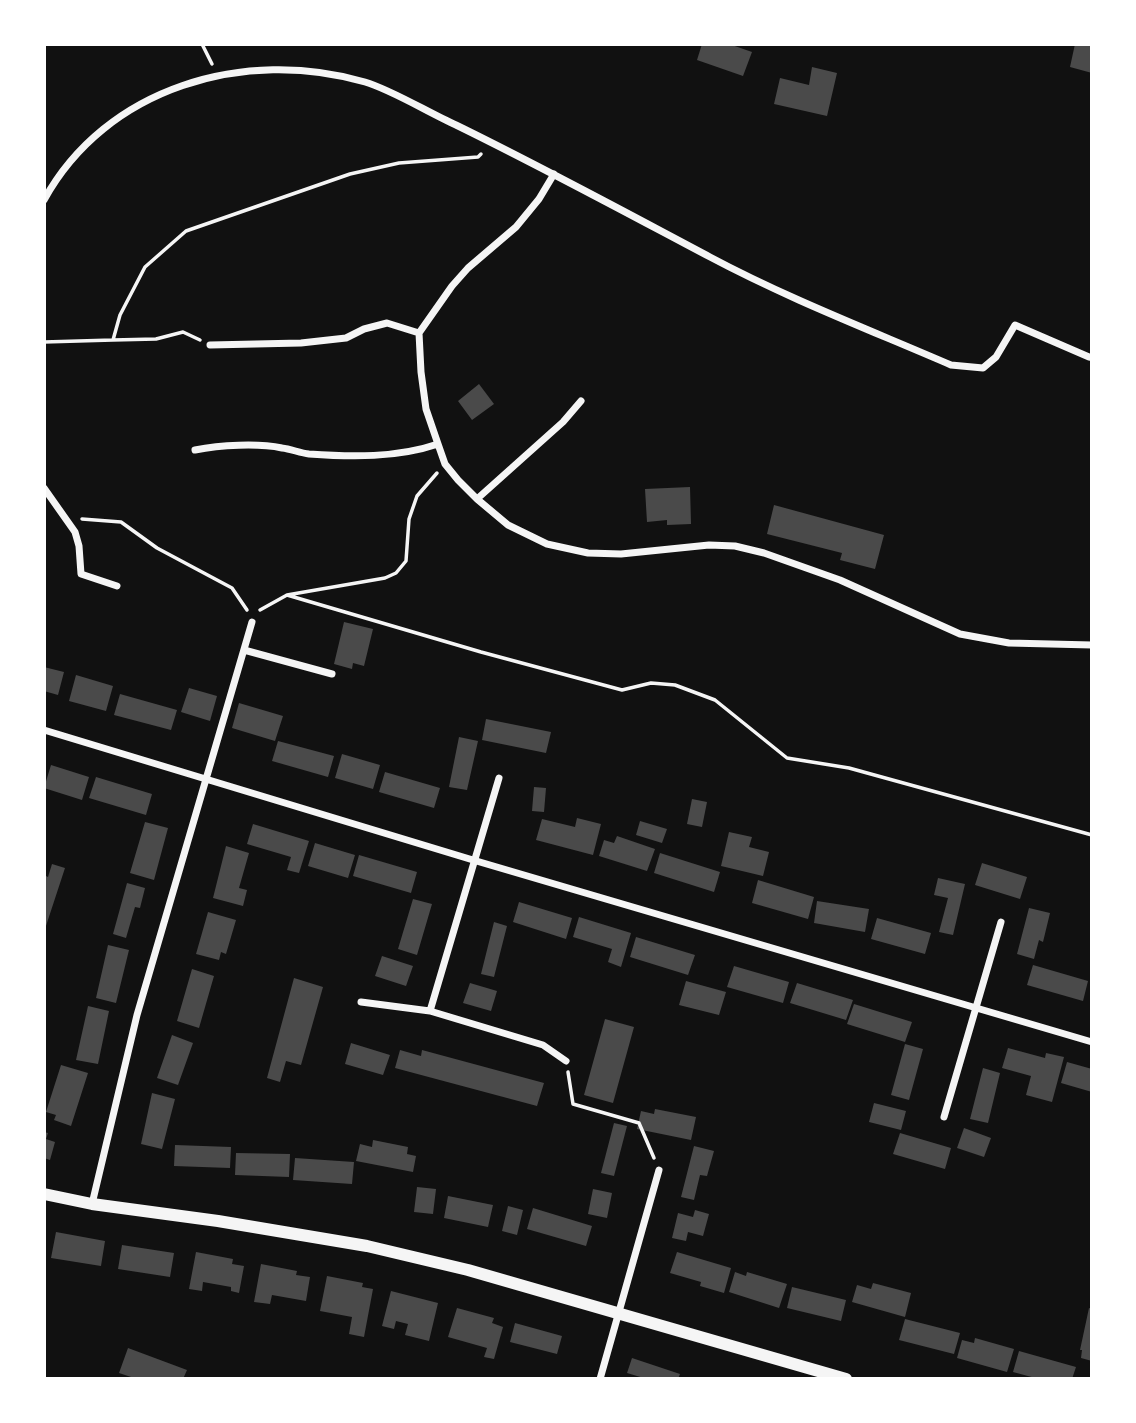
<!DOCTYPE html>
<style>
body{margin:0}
#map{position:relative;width:1136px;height:1423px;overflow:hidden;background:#111;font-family:"Fira Sans",sans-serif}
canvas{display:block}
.frame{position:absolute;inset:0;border:46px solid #fff;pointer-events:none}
</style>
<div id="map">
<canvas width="1136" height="1423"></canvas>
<div class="frame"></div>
</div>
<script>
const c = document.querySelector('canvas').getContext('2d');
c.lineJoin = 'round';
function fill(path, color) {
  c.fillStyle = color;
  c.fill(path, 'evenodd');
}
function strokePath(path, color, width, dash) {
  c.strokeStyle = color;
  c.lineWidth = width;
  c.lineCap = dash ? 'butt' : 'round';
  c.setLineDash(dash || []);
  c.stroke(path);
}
const building = new Path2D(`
 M702 44H729L752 52 743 76 697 60Z
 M1075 44H1092V73L1070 67Z
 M812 67 837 73 827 116 774 104 780 78 809 85Z
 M479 384 494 404 472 420 458 401Z
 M690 487 691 524 667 525V520L647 522 645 489Z
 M774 505 884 535 875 569 840 560 842 553 767 534Z
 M344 622 373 629 364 666 353 663 352 669 334 664Z
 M44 667 64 672 58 695 44 691Z
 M76 675 113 686 106 711 69 701Z
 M189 688 217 696 210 721 181 712Z
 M120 694 177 710 171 730 114 715Z
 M239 703 283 716 275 741 232 728Z
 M486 719 551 732 546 753 482 740Z
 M459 737 478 741 467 790 449 787Z
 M278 741 334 756 328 777 272 761Z
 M342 754 380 765 373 789 335 778Z
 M51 765 89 777 82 800 44 788Z
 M385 772 440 788 434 808 379 792Z
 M96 777 152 794 146 815 89 798Z
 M534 787 546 788 544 812 532 811Z
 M692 799 707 802 702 827 687 824Z
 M577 818 601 824 593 855 536 840 542 819 575 827Z
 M640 821 667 829 662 843 636 835Z
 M145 822 168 828 154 880 130 873Z
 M253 824 309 841 299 873 287 870 291 857 247 844Z
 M729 832 752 837 749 847 769 852 763 876 721 866Z
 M617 836 655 849 647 871 599 856 604 840 614 843Z
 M315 843 355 855 348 878 308 866Z
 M226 846 249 853 239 888 247 890 243 906 213 898Z
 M660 853 720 872 714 892 654 873Z
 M359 855 417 872 411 893 353 876Z
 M982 863 1027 877 1020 899 975 885Z
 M52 864 65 868 44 932V875L48 877Z
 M938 878 965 884 953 935 939 932 948 898 934 895Z
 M758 880 814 897 808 919 752 903Z
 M127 883 145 888 140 908 135 907 126 938 113 934Z
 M413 899 432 904 417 955 398 949Z
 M817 901 869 909 865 932 814 923Z
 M519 902 572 918 566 939 513 922Z
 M1029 908 1050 913 1043 942 1039 940 1034 959 1017 954Z
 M208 912 236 920 226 954 221 952 219 960 196 954Z
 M579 917 631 933 621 967 608 962 612 949 573 937Z
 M877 918 931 933 925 954 871 939Z
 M494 922 507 926 494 977 481 974Z
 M636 937 695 955 688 975 630 957Z
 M108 945 129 950 116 1003 96 998Z
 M382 956 413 966 406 986 375 976Z
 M1033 965 1088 981 1083 1001 1027 985Z
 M734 966 789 982 783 1003 727 987Z
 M192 969 214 976 199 1028 177 1021Z
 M294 978 323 987 301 1065 286 1061 280 1082 267 1078Z
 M686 981 726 992 719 1015 679 1005Z
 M470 983 497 991 491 1011 463 1003Z
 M797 983 853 1000 846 1020 790 1003Z
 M854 1004 912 1022 905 1042 847 1024Z
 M88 1006 109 1011 98 1064 76 1060Z
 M605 1019 634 1027 613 1103 584 1095Z
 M172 1035 193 1043 178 1085 157 1078Z
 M351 1043 390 1055 383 1075 345 1064Z
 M905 1044 923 1049 909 1100 891 1095Z
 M1008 1048 1045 1058 1046 1053 1064 1057 1052 1102 1026 1095 1031 1076 1002 1068Z
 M400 1050 421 1056 422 1050 544 1083 537 1106 395 1068Z
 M1067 1062 1092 1069V1092L1061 1083Z
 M61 1065 88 1073 71 1126 54 1120 56 1115 46 1112Z
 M983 1068 1000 1073 988 1123 970 1119Z
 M152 1093 175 1099 162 1149 141 1144Z
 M874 1103 906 1111 901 1130 869 1122Z
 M655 1109 696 1117 691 1140 637 1129 641 1111 654 1114Z
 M614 1123 627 1126 614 1176 601 1173Z
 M964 1128 991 1138 984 1157 957 1148Z
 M44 1132 48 1133 46 1139 55 1142 50 1160 44 1158Z
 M900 1133 951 1148 945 1169 893 1154Z
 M373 1140 408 1147 407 1154 416 1156 413 1172 356 1161 360 1144 372 1147Z
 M175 1145 231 1147 230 1168 174 1166Z
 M694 1146 714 1151 707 1176 700 1175 694 1200 681 1197Z
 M236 1153 290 1154 289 1177 235 1175Z
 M295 1158 354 1162 352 1184 293 1180Z
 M417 1187 436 1189 433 1214 414 1212Z
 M593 1189 612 1193 607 1218 588 1214Z
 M448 1196 493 1205 488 1227 444 1218Z
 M508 1206 523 1210 517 1235 502 1231Z
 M533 1208 592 1226 586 1246 527 1229Z
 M695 1210 709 1214 703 1236 688 1232 686 1241 672 1238 678 1213 693 1217Z
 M56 1232 105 1241 101 1266 51 1258Z
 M122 1245 174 1253 170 1277 118 1269Z
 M196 1252 233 1259 232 1264 244 1266 239 1293 231 1291V1287L203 1282 202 1291 189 1289Z
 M677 1252 731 1268 724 1293 700 1286 701 1282 670 1273Z
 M261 1264 297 1271 296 1275 310 1277 306 1301 272 1295 270 1304 254 1302Z
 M735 1272 746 1276 747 1272 787 1284 779 1308 729 1292Z
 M327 1276 363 1283 362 1287 373 1289 364 1337 349 1334 352 1317 320 1311Z
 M873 1283 911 1293 905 1317 852 1302 857 1285 871 1289Z
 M792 1287 846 1300 841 1321 787 1308Z
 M391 1291 438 1303 429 1341 405 1335 408 1324 396 1321 394 1329 382 1326Z
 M457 1308 494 1318 492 1323 503 1327 494 1359 484 1357 487 1348 448 1337Z
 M1089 1308 1092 1309V1361L1081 1358 1082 1350H1080Z
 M905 1319 960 1333 954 1354 899 1340Z
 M515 1323 562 1336 557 1354 510 1342Z
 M975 1338 1014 1349 1007 1372 957 1358 962 1340 974 1343Z
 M128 1348 187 1370 183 1379H137L119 1373Z
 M1019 1351 1076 1367 1072 1379H1039L1013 1372Z
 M632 1358 680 1374 678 1379H647L627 1373Z`);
const path = new Path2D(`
 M202 44 212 64
 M113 340 156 339 183 332 200 340
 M44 342 113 340 120 315 145 267 186 231 350 174 399 163 478 157 481 154
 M82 519 121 522 157 548 232 588 247 610
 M287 595 481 652 622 690 651 683 675 685 715 700 787 758 849 768 1092 835
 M260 610 287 595 385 578 396 573 406 561 409 519 417 496 437 473
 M568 1072 573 1104 639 1123 654 1158`);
const minor = new Path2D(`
 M554 174 539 199 516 227 468 268 452 286 419 333 421 372 426 409 438 444 445 464 458 480 477 499 508 525 547 544 588 553 621 554 709 545 735 546 764 553 840 580 960 634 1009 643 1092 645
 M44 200C106 87 245 47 365 82 392 90 429 113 456 125 542 167 625 212 710 257 787 298 870 330 951 365L983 368 996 357 1015 325 1089 357
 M210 345 301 343 346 338 364 329 387 323 419 333
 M195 450C220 445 258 443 282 448 291 449 300 453 309 454 351 457 397 458 438 444
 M44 488 75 532 79 546 81 574 117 586
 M477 499 563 422 581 401
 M244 650 332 674
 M44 730 473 860 1092 1042
 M499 778 430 1011 543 1045 566 1061
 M361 1002 430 1011
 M944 1117 1001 922
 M92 1204 137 1015 252 622
 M600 1379 659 1170`);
const tertiary = new Path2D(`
 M44 1194 92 1204 218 1221 367 1246 468 1270 846 1379`);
fill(building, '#4a4a4a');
strokePath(path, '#f5f5f5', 3.5);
strokePath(minor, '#f5f5f5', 7);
strokePath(tertiary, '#f5f5f5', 12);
</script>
